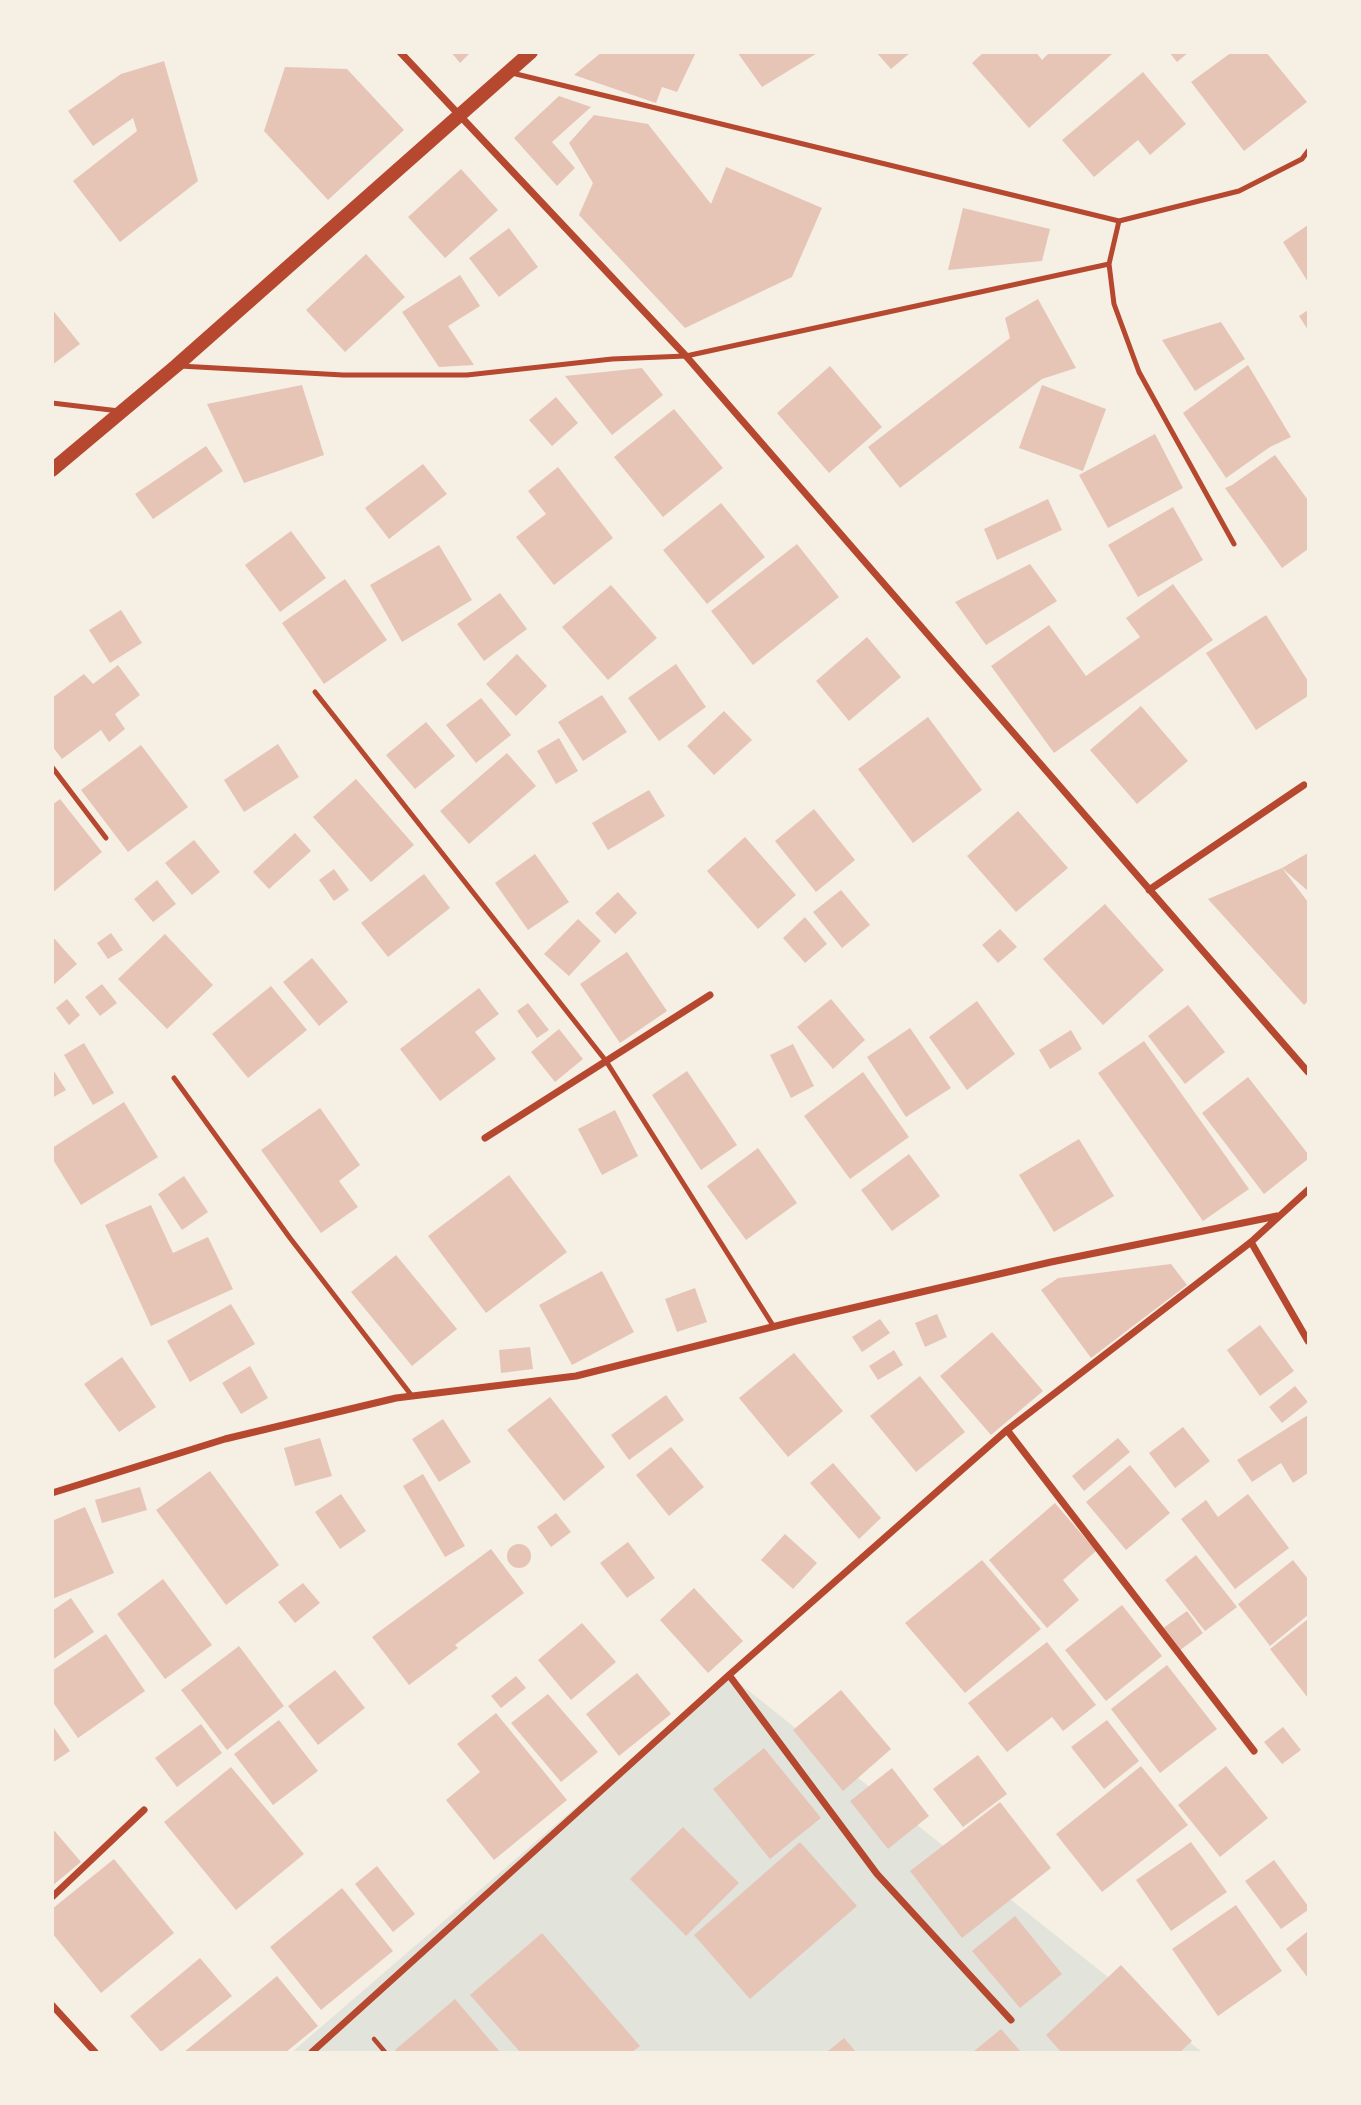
<!DOCTYPE html>
<style>
body{margin:0}
#map{position:relative;width:1361px;height:2105px;overflow:hidden;background:#f6efe4;font-family:Georgia,serif}
canvas{display:block}
.frame{position:absolute;inset:0;border:54px solid #f6efe4;pointer-events:none}
</style>
<div id="map">
<canvas width="1361" height="2105"></canvas>
<div class="frame"></div>
</div>
<script>
const c = document.querySelector('canvas').getContext('2d');
c.lineJoin = 'round';
function fill(path, color) {
  c.fillStyle = color;
  c.fill(path, 'evenodd');
}
function strokePath(path, color, width, dash) {
  c.strokeStyle = color;
  c.lineWidth = width;
  c.lineCap = dash ? 'butt' : 'round';
  c.setLineDash(dash || []);
  c.stroke(path);
}
const green = new Path2D(`
 M729 1675 1202 2052H292Z`);
const building = new Path2D(`
 M451 52H471L460 63Z
 M602 52H696L677 92 662 87 656 103 574 75Z
 M737 52H819L762 87Z
 M876 52H911L891 69Z
 M984 52H1036L1042 60 1050 52H1110L1112 54 1029 128 972 63Z
 M1169 52H1189L1177 62Z
 M1232 52H1266L1307 102 1244 151 1191 82Z
 M164 61 198 181 120 242 73 181 137 131 133 118 93 146 68 111 121 74Z
 M285 67 347 69 404 130 328 200 264 131Z
 M1143 72 1186 124 1150 155 1138 140 1094 177 1062 140Z
 M559 96 591 107 552 142 575 168 557 186 514 138Z
 M594 115 648 124 711 204 726 167 822 208 792 277 685 328 579 215 593 183 569 143Z
 M461 169 498 210 445 258 408 217Z
 M963 208 1050 229 1042 261 948 270Z
 M1308 225V282L1283 242Z
 M509 228 538 267 499 297 469 258Z
 M366 254 405 297 345 352 306 310Z
 M460 275 480 306 448 326 474 365 439 367 402 312Z
 M1038 299 1076 368 1042 379 900 488 868 447 1010 338 1005 318Z
 M52 309 80 344 52 365Z
 M1308 310V330L1299 316Z
 M1221 322 1245 359 1195 391 1162 340Z
 M1248 365 1291 437 1270 447 1226 478 1183 413Z
 M830 366 882 427 829 473 777 413Z
 M642 368 663 395 612 435 565 376Z
 M302 385 324 455 244 483 207 404Z
 M1042 385 1106 409 1083 471 1019 448Z
 M556 397 578 423 552 446 529 420Z
 M674 409 723 468 663 517 614 457Z
 M1155 434 1183 488 1108 528 1079 475Z
 M206 446 223 471 153 519 135 494Z
 M1275 455 1308 500V549L1282 568 1225 488 1232 485Z
 M423 464 447 494 389 539 365 508Z
 M558 467 613 538 554 585 516 537 546 514 528 491Z
 M1048 499 1062 530 997 560 984 529Z
 M721 503 765 557 707 604 663 550Z
 M1173 507 1203 560 1138 597 1108 545Z
 M291 531 326 578 280 612 245 565Z
 M797 544 839 597 753 665 711 611Z
 M439 545 472 600 402 642 370 585Z
 M1030 564 1057 601 986 645 955 602Z
 M345 579 387 640 324 684 282 623Z
 M1173 584 1213 640 1054 753 991 666 1049 625 1086 676 1140 637 1126 618Z
 M611 585 657 638 608 680 562 627Z
 M500 593 527 629 484 661 457 624Z
 M121 610 142 643 110 663 89 630Z
 M1266 615 1308 681V696L1256 730 1206 653Z
 M867 637 901 677 849 721 816 681Z
 M517 654 547 686 516 716 486 684Z
 M676 664 706 707 659 741 628 698Z
 M118 665 140 695 115 714 125 729 109 742 101 730 62 759 52 746V698L84 674 93 684Z
 M602 695 627 732 583 761 558 722Z
 M481 698 511 735 476 763 446 725Z
 M1141 706 1188 761 1137 804 1090 750Z
 M724 711 752 740 714 775 687 746Z
 M928 717 982 790 913 843 858 769Z
 M426 722 455 756 415 789 386 755Z
 M559 738 578 771 556 784 537 751Z
 M278 744 299 777 244 812 224 780Z
 M141 745 188 807 128 852 81 790Z
 M507 753 536 786 469 844 440 811Z
 M356 779 414 845 371 882 313 817Z
 M649 790 665 816 608 850 592 823Z
 M60 799 102 852 52 893V805Z
 M814 809 855 860 816 892 775 841Z
 M1018 811 1068 868 1016 912 967 856Z
 M295 833 311 851 269 889 253 872Z
 M745 837 796 895 758 929 707 871Z
 M194 840 220 872 192 895 165 863Z
 M1308 853V891L1282 868 1308 902V1001L1304 1005 1208 899 1282 868Z
 M535 854 569 902 528 930 495 883Z
 M334 869 349 890 334 901 319 880Z
 M424 874 450 908 388 957 361 923Z
 M157 880 176 904 153 922 134 899Z
 M841 890 870 925 842 948 813 912Z
 M618 892 637 913 615 934 595 913Z
 M1105 904 1164 970 1103 1025 1043 959Z
 M805 917 827 944 805 963 783 938Z
 M578 919 601 941 569 976 544 954Z
 M1000 929 1017 947 998 963 982 945Z
 M111 933 123 950 108 959 97 943Z
 M165 934 213 985 167 1029 118 979Z
 M52 936 77 964 52 986Z
 M627 952 667 1011 620 1043 580 984Z
 M312 958 348 1002 319 1026 283 982Z
 M102 984 117 1003 100 1016 85 997Z
 M271 986 307 1030 248 1078 212 1034Z
 M479 988 499 1014 475 1032 496 1059 440 1101 400 1049Z
 M67 999 80 1015 69 1025 56 1008Z
 M831 999 865 1040 833 1069 797 1027Z
 M977 1001 1015 1054 967 1090 929 1037Z
 M528 1003 549 1030 537 1038 517 1011Z
 M1188 1005 1225 1052 1185 1084 1148 1036Z
 M910 1028 951 1088 906 1117 867 1057Z
 M559 1029 583 1059 555 1082 531 1052Z
 M1071 1030 1082 1049 1050 1069 1039 1050Z
 M1144 1041 1249 1189 1203 1221 1098 1073Z
 M84 1043 114 1093 93 1105 64 1055Z
 M793 1044 814 1086 791 1098 770 1055Z
 M52 1068 66 1090 52 1098Z
 M687 1071 737 1145 701 1170 652 1095Z
 M863 1072 909 1137 850 1179 804 1116Z
 M1248 1077 1308 1154V1159L1264 1194 1202 1113Z
 M124 1102 158 1157 81 1205 52 1158V1148Z
 M320 1108 360 1165 339 1181 358 1207 321 1233 261 1150Z
 M615 1110 638 1156 602 1175 578 1129Z
 M1079 1139 1114 1196 1054 1232 1019 1175Z
 M758 1148 797 1203 746 1240 707 1186Z
 M909 1154 940 1196 892 1231 861 1190Z
 M509 1175 567 1252 486 1313 428 1236Z
 M184 1176 208 1212 182 1230 158 1194Z
 M151 1205 173 1253 208 1237 233 1289 151 1326 105 1225Z
 M396 1255 457 1329 412 1366 351 1292Z
 M1171 1264 1187 1285 1091 1358 1041 1290 1058 1278Z
 M602 1271 634 1332 572 1365 539 1305Z
 M695 1288 707 1322 677 1332 665 1299Z
 M231 1304 255 1344 190 1382 167 1341Z
 M937 1314 947 1337 925 1347 915 1323Z
 M880 1319 890 1333 862 1352 852 1337Z
 M1260 1325 1294 1371 1260 1396 1227 1350Z
 M992 1332 1043 1391 991 1435 940 1376Z
 M530 1347 533 1369 501 1373 499 1350Z
 M894 1350 903 1365 878 1380 869 1366Z
 M794 1353 843 1411 788 1457 739 1398Z
 M122 1357 156 1407 119 1432 84 1384Z
 M250 1366 268 1398 241 1414 222 1383Z
 M920 1376 965 1432 916 1472 870 1416Z
 M1295 1386 1308 1402 1282 1423 1269 1407Z
 M666 1395 684 1420 629 1460 611 1435Z
 M550 1397 605 1467 564 1501 507 1430Z
 M1308 1415V1473L1293 1483 1281 1463 1252 1482 1237 1460Z
 M443 1419 471 1462 439 1482 412 1439Z
 M1183 1427 1210 1461 1175 1488 1149 1453Z
 M320 1438 332 1476 295 1486 284 1448Z
 M1118 1438 1130 1452 1084 1491 1072 1476Z
 M671 1447 704 1487 669 1516 636 1475Z
 M833 1463 881 1518 859 1539 810 1483Z
 M1130 1465 1170 1513 1126 1550 1086 1502Z
 M210 1471 279 1565 226 1605 156 1510Z
 M423 1474 465 1546 445 1557 403 1486Z
 M140 1487 147 1510 102 1523 95 1500Z
 M341 1494 366 1531 340 1549 315 1512Z
 M1248 1494 1289 1548 1235 1589 1181 1519 1206 1500 1218 1517Z
 M1055 1503 1096 1551 1063 1580 1079 1600 1047 1628 989 1560Z
 M85 1507 114 1573 52 1599V1521Z
 M556 1513 571 1532 551 1547 537 1527Z
 M785 1534 817 1563 793 1589 761 1560Z
 M628 1542 655 1578 627 1598 600 1563Z
 M507 1556a12 12 0 1 1 24 0a12 12 0 1 1-24 0Z
 M491 1549 524 1593 455 1645 458 1648 409 1685 372 1637Z
 M1196 1555 1237 1607 1205 1631 1165 1580Z
 M982 1560 1041 1629 965 1693 905 1623Z
 M1293 1560 1308 1579V1615L1270 1646 1238 1604Z
 M163 1579 212 1645 165 1679 117 1614Z
 M303 1583 320 1603 295 1623 278 1602Z
 M694 1588 743 1641 708 1673 660 1620Z
 M71 1598 94 1632 52 1660V1611Z
 M1122 1605 1162 1656 1106 1701 1065 1650Z
 M1187 1611 1203 1633 1179 1651 1162 1629Z
 M1308 1619V1698L1270 1649Z
 M582 1623 616 1662 571 1700 538 1660Z
 M106 1634 145 1691 78 1738 52 1701V1671Z
 M1047 1642 1096 1705 1063 1731 1052 1717 1007 1752 968 1703Z
 M239 1646 284 1706 227 1750 181 1690Z
 M1167 1665 1217 1729 1160 1773 1111 1709Z
 M335 1670 365 1708 318 1745 288 1706Z
 M637 1673 671 1714 619 1756 586 1714Z
 M516 1676 526 1688 501 1708 491 1696Z
 M841 1690 891 1749 843 1791 793 1730Z
 M548 1694 598 1752 561 1782 511 1723Z
 M496 1713 567 1800 494 1860 446 1800 480 1772 457 1744Z
 M279 1720 318 1771 273 1805 234 1754Z
 M1107 1720 1139 1761 1104 1789 1071 1747Z
 M201 1724 222 1753 177 1787 155 1758Z
 M52 1725 70 1751 52 1763Z
 M1283 1727 1301 1750 1282 1764 1264 1742Z
 M764 1748 821 1818 770 1859 713 1789Z
 M978 1755 1007 1794 963 1827 933 1789Z
 M1141 1766 1188 1825 1102 1892 1056 1834Z
 M1226 1766 1268 1818 1220 1857 1178 1805Z
 M231 1767 304 1854 236 1910 164 1822Z
 M892 1768 929 1816 888 1849 850 1801Z
 M1000 1802 1051 1868 962 1938 910 1871Z
 M683 1827 739 1883 686 1936 630 1879Z
 M52 1828 81 1862 52 1886Z
 M800 1842 857 1906 750 1999 694 1935Z
 M1191 1842 1227 1892 1171 1931 1136 1880Z
 M114 1859 174 1933 101 1993 52 1933V1909Z
 M1274 1860 1308 1906V1910L1281 1929 1245 1881Z
 M377 1866 415 1914 393 1932 355 1884Z
 M342 1888 393 1951 321 2010 270 1947Z
 M1236 1905 1282 1971 1218 2016 1172 1949Z
 M1015 1916 1062 1974 1020 2008 972 1951Z
 M1308 1931V1978L1286 1949Z
 M542 1933 640 2046 632 2052H520L470 1995Z
 M200 1958 232 1996 161 2052 130 2016Z
 M1121 1965 1192 2041 1180 2052H1061L1046 2035Z
 M277 1976 318 2026 286 2052H184Z
 M455 1999 500 2052H398L395 2050Z
 M1001 2029 1021 2052H973Z
 M844 2038 856 2052H827Z`);
const path = new Path2D(`
 M374 2039 385 2052`);
const service = new Path2D(`
 M512 73 1119 221 1239 191 1302 159 1308 151
 M1109 264 1114 304 1139 372 1234 544
 M180 366 343 375H467L612 359 686 356 1109 264 1119 221
 M52 403 119 411
 M315 692 606 1061 774 1327
 M52 767 106 838
 M174 1078 290 1238 412 1396`);
const minor = new Path2D(`
 M400 52 686 356 1308 1072
 M1149 890 1304 785
 M485 1138 710 995
 M1251 1242 1308 1341
 M1007 1430 1254 1751
 M52 1493 225 1439 396 1398 576 1376 796 1321 1051 1262 1277 1216
 M729 1675 877 1874 1011 2020
 M52 1897 144 1810
 M52 2005 95 2052
 M312 2052 729 1675 1007 1430 1251 1242 1308 1190`);
const secondary = new Path2D(`
 M52 470 176 366 531 52`);
fill(green, '#e2e4dc');
fill(building, '#e6c5b7');
strokePath(path, '#b5482f', 4.5);
strokePath(service, '#b5482f', 5);
strokePath(minor, '#b5482f', 7);
strokePath(secondary, '#b5482f', 14);
</script>
